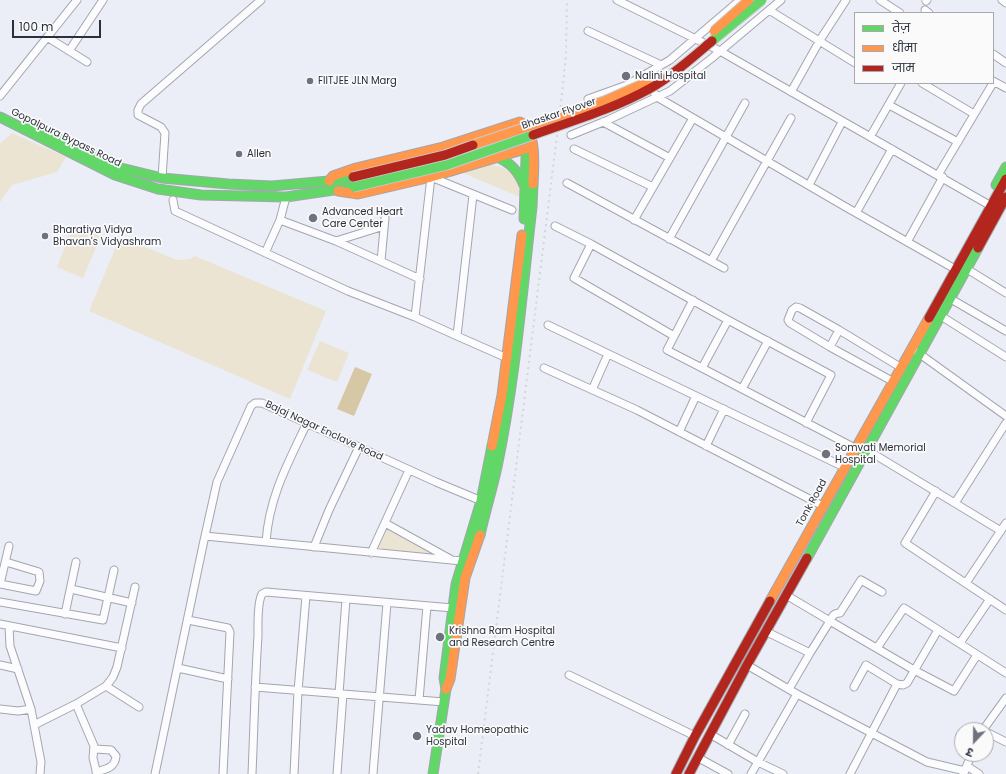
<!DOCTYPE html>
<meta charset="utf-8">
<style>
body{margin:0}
#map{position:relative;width:1006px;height:774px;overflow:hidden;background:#ebeef6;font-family:Poppins,"Noto Sans Devanagari",sans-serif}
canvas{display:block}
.legend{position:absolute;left:854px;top:12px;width:140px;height:72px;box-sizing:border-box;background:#fafafa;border:1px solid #a7a9ae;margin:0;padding:5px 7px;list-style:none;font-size:12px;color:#2b303d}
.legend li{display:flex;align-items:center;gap:8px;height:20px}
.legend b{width:20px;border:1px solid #a7a9ae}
.north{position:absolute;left:954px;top:722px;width:40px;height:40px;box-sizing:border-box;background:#fafafa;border:1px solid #a7a9ae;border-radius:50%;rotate:202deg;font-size:11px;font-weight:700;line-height:16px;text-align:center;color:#2b303d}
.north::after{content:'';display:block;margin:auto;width:14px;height:18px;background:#6e727e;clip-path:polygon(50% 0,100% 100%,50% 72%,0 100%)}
.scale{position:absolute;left:12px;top:20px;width:89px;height:18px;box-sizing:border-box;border:2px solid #2b303d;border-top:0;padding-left:5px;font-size:12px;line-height:14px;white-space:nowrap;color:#2b303d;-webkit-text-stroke:3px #fafafa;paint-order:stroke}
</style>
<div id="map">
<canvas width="1006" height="774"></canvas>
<ul class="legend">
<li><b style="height:5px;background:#63d668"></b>तेज़</li>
<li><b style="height:5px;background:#ff974d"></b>धीमा</li>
<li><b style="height:5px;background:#b3261e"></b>जाम</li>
</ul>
<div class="north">उ</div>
<div class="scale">100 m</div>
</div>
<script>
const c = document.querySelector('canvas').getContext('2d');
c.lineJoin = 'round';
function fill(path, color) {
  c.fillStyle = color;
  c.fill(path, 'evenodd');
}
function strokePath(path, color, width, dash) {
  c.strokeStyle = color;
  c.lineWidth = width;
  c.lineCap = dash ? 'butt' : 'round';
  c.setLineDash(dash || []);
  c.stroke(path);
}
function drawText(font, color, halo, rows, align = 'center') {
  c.font = font + ' Poppins,sans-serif';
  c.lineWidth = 3.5;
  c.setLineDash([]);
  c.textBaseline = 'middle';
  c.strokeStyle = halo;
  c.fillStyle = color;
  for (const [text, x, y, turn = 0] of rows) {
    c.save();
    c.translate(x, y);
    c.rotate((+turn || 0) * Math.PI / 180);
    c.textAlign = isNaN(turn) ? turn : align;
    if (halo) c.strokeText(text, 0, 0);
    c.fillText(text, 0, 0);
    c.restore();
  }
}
const green = new Path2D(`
 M12 133 66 157 57 172 12 185 0 202V144Z
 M488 165C499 164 508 170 517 177L520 190V197L463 173Z
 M84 225 90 228 89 231 101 236 83 278 57 267 71 231Z
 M120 237 177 260 190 259 195 256 326 311 290 399 89 311Z
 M320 341 349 353 337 382 307 370Z
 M387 528 442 555 377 549Z`);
const water = new Path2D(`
 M355 367 372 374 354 416 337 409Z`);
const street = new Path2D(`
 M617 0 720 51 991 206
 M880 0 900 13
 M1002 0 1006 3
 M926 1 927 0
 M769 10 855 63
 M925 10 929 13
 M588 31 661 65
 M47 37 87 62
 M69 51 103 0
 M993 54 1006 63
 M643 76 657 97 844 206 955 269
 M993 81 1006 88
 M922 83 974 114
 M791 92 820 40 846 0
 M0 96 77 0
 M588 99 627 85 670 60 740 0
 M889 105 958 142
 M603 122 670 158
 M571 135 608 120 670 91 712 58 781 0
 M870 137 901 83
 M574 149 653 187
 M938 175 993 83
 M162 178 165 133 161 127 138 115V110L141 104 261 0
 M567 183 724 268
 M809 185 842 122
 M173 200 175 211 348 291 415 317 457 336 507 358
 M856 213 892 149
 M280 220 286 197
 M634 220 693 118
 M555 226 591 244 728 320 831 375 806 423
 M669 239 745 103
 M336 241 384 226
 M907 242 943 177
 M591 244 574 278 674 336
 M265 253 280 220 336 241 420 279
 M381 261 385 218
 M711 261 791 118
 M967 269 1006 293
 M951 299 1006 331
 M693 300 667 350 702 368
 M941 316 1006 357
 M415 317 431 177 512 210
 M728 320 702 368 855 448
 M548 325 844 467
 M457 336 473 195
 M830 347 839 330
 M917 352 1006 416
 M544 368 637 410 823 506
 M892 381 830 347 790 323 788 320 792 310 796 307 800 308 839 330 900 367
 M742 389 768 341
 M592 390 608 354
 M679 432 696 396
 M706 446 724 409
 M867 450 1001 531
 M936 491 905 543 1006 610
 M955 503 1006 423
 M385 523 452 560
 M205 536 462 561
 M266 542C269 497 288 463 307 423
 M314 547 329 510 359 447
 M371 553 409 470
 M966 583 1006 523
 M0 584 36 591 40 581 39 572 6 562
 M0 584 9 546
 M71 589 132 603
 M882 592 861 580 840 613C834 613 832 616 830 621L914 670 954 691 977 655
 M0 602 103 620 114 570
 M65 614 76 562
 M188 620 228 628 230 632 223 774
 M0 624 122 648
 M9 626 10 646 31 709 41 762 40 774
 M765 631 810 653 830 621 786 595
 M960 643 990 599
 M877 648 904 608 1006 673
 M0 665 18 669
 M747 665 797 694 927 762 965 771
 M178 668 228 679
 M569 675 695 736
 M106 686 113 677 117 667 135 587
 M255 687 444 702
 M854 687 866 665 897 684
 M789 689 810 653
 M339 694 346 599
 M419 700 427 606
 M76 704 94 746 93 758 97 774
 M0 709 18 711 31 709
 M34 725 76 704 106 686 139 707
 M983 730 1006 698
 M986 732 1006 742
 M710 734 758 762 783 774
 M728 745 745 714
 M95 749 111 750 116 756C115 768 106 769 96 772
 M697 757 728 774
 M967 766 979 774
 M155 774 203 545 217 482 251 406 255 403H262L436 482 484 502
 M252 774C254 728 255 682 258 636 258 626 257 603 262 594L266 592 453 608
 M294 774 298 691 306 596
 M337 774 343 694
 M373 774 387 603
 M751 774 797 694
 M850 774 897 684 903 685 907 683 938 630
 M963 774 972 754`);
const fast = new Path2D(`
 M0 117 115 175 158 189 201 195 286 197 354 187
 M29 124 117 167 162 178 228 184 272 186 329 181 353 177
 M497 157C511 163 518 171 524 185
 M996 185 1006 167
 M524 219 526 157 532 147
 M480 535C485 512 492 490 497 467 515 382 522 294 532 207L533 184
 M807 558 978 248
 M433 774 446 689 444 678 456 584 481 501 492 446`);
const slow = new Path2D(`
 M329 181 333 176 356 168 443 147 520 122C537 129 534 168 533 184
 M338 191 358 194 431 177 532 147
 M492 446 502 395 522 235
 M770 601 929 318
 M446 689 450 679 465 578 480 535`);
const jam = new Path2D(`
 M978 248 1006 197
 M929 318 1006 179
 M676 774 695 736 770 601
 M689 774 747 665 807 558`);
const rail = new Path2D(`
 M478 774 561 103 566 55 567 0`);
const fastBridge = new Path2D(`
 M712 41 762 0
 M354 187 447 165 533 135`);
const slowBridge = new Path2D(`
 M714 31 749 0
 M473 145 604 101 647 82`);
const jamBridge = new Path2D(`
 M533 135C572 121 613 109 649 89 671 77 693 57 712 41
 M353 177 445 155 473 145`);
const markers = [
 [626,76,5,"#6e727e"],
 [310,81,4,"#6e727e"],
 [239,154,4,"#6e727e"],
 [313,218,5,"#6e727e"],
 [45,236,4,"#6e727e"],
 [826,454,5,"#6e727e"],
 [440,637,5,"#6e727e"],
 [417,736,5,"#6e727e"]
];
const poiNames = [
 ["Nalini Hospital",635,76],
 ["FIITJEE JLN Marg",318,81],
 ["Allen",247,154],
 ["Advanced Heart",322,212],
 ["Care Center",322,224],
 ["Bharatiya Vidya",53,230],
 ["Bhavan's Vidyashram",53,242],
 ["Somvati Memorial",835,448],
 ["Hospital",835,460],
 ["Krishna Ram Hospital",449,631],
 ["and Research Centre",449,643],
 ["Yadav Homeopathic",426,730],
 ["Hospital",426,742]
];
const streetNames = [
 ["Bhaskar Flyover",559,114,-19],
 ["Gopalpura Bypass Road",66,138,26],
 ["Bajaj Nagar Enclave Road",324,431,25],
 ["Tonk Road",812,503,-61]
];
fill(green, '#ebe4d3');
fill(water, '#d6c8a4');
strokePath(street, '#a2a6af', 9);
strokePath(fast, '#a2a6af', 11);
strokePath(slow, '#a2a6af', 11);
strokePath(jam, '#a2a6af', 11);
strokePath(street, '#fcfcfe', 7);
strokePath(fast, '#63d668', 9);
strokePath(slow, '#ff974d', 9);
strokePath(jam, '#b3261e', 9);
strokePath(rail, '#d4d5d8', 2, [2, 4]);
strokePath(fastBridge, '#c9cbd1', 11, []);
strokePath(slowBridge, '#c9cbd1', 11, []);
strokePath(jamBridge, '#c9cbd1', 11, []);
strokePath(fastBridge, '#63d668', 9);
strokePath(slowBridge, '#ff974d', 9);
strokePath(jamBridge, '#b3261e', 9);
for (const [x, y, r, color] of markers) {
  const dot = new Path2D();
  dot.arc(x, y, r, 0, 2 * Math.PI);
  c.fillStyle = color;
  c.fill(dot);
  strokePath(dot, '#fafafa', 1.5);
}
drawText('10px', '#2b303d', '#fafafa', poiNames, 'left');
drawText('10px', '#2b303d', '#fafafa', streetNames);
</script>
